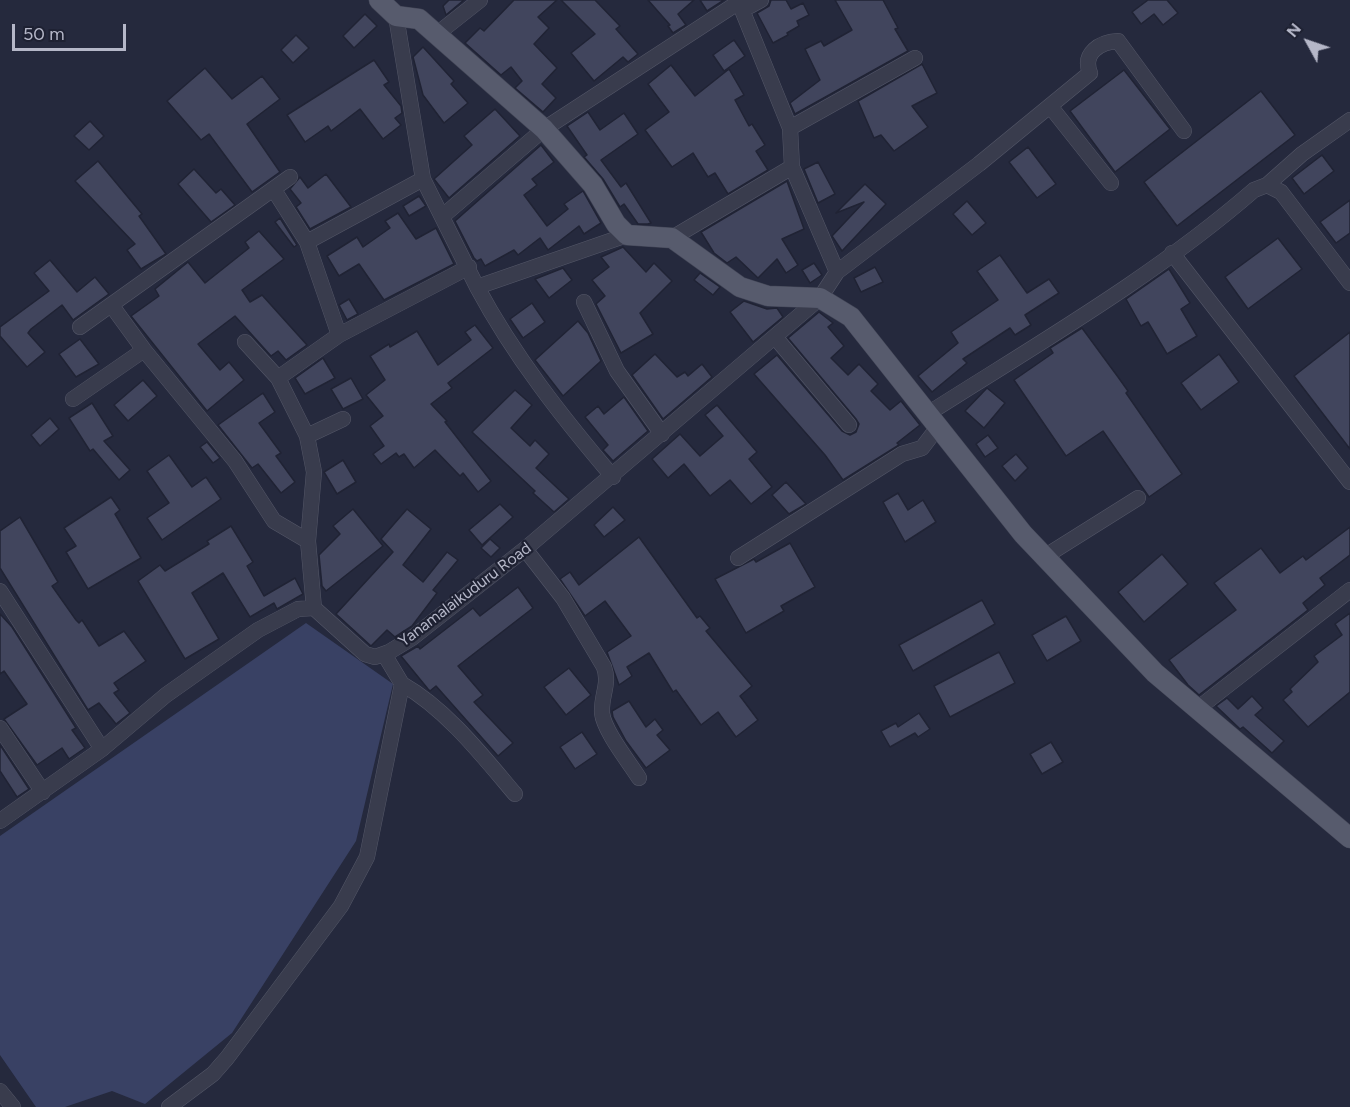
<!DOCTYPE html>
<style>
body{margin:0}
#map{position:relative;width:1350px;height:1107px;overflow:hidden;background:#25293d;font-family:Figtree,sans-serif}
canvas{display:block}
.north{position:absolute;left:1278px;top:12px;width:60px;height:60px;-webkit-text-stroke:4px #1e2132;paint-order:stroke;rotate:310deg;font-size:16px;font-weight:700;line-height:24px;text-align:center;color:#b5b7c8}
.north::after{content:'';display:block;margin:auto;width:21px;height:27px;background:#b5b7c8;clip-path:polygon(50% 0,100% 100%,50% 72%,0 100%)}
.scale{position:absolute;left:12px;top:24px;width:114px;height:27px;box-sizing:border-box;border:3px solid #b5b7c8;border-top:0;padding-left:8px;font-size:18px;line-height:21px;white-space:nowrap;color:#b5b7c8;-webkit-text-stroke:4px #1e2132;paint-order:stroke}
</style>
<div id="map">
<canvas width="1350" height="1107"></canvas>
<div class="north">N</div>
<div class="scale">50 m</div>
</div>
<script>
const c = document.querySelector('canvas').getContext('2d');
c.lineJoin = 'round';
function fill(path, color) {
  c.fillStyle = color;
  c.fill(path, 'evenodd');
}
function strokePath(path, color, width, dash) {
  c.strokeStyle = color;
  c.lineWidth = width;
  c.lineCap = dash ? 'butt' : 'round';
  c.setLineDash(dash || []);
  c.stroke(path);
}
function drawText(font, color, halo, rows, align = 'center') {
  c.font = font + ' Figtree,sans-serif';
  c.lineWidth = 4.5;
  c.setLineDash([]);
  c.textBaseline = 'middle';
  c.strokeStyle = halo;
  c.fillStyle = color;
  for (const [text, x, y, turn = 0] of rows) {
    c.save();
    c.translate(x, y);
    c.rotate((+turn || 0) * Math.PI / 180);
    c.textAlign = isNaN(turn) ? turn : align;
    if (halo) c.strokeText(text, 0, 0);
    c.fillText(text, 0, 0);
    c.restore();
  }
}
const water = new Path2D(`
 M306 623 393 684 356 841 232 1033 145 1104 112 1091 65 1107H36L0 1055V836Z`);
const building = new Path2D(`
 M449 0H464L446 15 443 6Z
 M514 0H557L538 17 549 28 534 44 557 68 542 84 556 98 543 112 515 88 522 81 511 67 501 75 465 43 480 28 484 31Z
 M561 0H595L620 26 616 29 638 54 628 62 623 57 594 81 571 53 595 34Z
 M648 0H694L678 14 686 25 673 33 668 26 670 25Z
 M700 0H724L707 11Z
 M771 0H786L791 9 803 3 809 15 797 21 799 26 787 33 788 35 773 43 757 13 769 6Z
 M835 0H883L898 28 895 29 908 51 795 114 790 103 820 80 805 49 821 41 824 46 852 30Z
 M1148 0H1167L1178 13 1163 25 1154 14 1141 24 1132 12Z
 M365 14 377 26 354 48 343 36Z
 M296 35 309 48 293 63 281 50Z
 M734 40 745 56 724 71 713 55Z
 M423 47 454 81 451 84 468 103 444 123 423 95 413 57Z
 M374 60 389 82 384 85 401 106 402 113 395 118 401 125 383 139 360 109 331 131 328 126 305 142 287 115Z
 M922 64 937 93 912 106 928 127 894 151 881 135 874 138 858 101Z
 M671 65 695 96 729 69 744 95 735 100 749 126 752 124 765 145 756 151 768 170 728 194 715 173 708 177 693 153 672 167 645 130 669 112 648 84Z
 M205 68 232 99 262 76 280 99 247 124 280 172 252 192 209 134 201 140 167 101Z
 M1124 70 1170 129 1115 172 1070 111Z
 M1261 91 1295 135 1177 226 1144 182Z
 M495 109 520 136 449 198 434 179 472 145 464 136Z
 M588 112 600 130 624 113 638 134 601 160 621 187 626 183 651 223 648 224H638L624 204 620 207 603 179 584 157 587 155 567 126Z
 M90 121 104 136 89 150 74 136Z
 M541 145 554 162 532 179 537 185 524 195 547 226 568 209 564 204 583 191 601 223 584 234 579 226 548 250 540 238 518 255 514 250 485 266 481 259 477 261 474 258 455 221Z
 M1028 147 1056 184 1037 198 1009 162Z
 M1322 155 1334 171 1304 194 1292 178Z
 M98 161 142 214 139 216 166 254 141 269 127 250 135 244 75 181Z
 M818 162 835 194 818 203 804 169Z
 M194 169 216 193 221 189 235 205 211 222 178 184Z
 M326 174 351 207 310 229 296 207 301 203 290 189 300 177 308 188Z
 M787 181 804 229 782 239 798 265 786 273 777 259 758 278 736 257 727 263 714 253 701 232Z
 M865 184 886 204 842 251 832 236 864 202 836 213Z
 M419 196 426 206 409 216 403 206Z
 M1350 200V233L1336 243 1320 222Z
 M967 201 986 223 972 235 953 214Z
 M398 213 416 239 436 228 454 264 384 300 359 264 339 276 327 256 357 237 363 247 390 228 385 221Z
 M280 218 297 245 294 247 275 222Z
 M259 231 284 259 242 290 250 302 262 295 307 345 286 360 278 351 271 356 235 316 198 344 220 370 229 362 244 380 207 411 131 316 159 296 155 289 188 262 205 283 249 248 245 242Z
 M1278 238 1302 269 1248 309 1225 277Z
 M623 247 646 272 654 263 672 281 640 313 653 334 621 353 596 304 605 296 592 280 609 267 601 257Z
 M1000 255 1027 293 1049 279 1059 293 1025 315 1031 325 1015 335 1010 328 963 359 967 363 932 392 918 376 958 343 951 332 998 300 977 271Z
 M50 260 77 292 95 277 109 294 73 320 62 305 31 329 28 333 45 352 27 367 0 336V327L49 291 34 273Z
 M814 263 822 275 810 283 802 270Z
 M875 267 883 282 861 292 854 278Z
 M563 268 572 280 549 298 535 279Z
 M1169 269 1190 303 1181 309 1197 336 1167 354 1148 322 1141 326 1126 299Z
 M700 273 720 287 713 295 694 280Z
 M349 299 358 314 347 320 339 305Z
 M744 301 767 309 777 308 783 317 753 342 730 312Z
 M532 303 545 322 523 338 510 319Z
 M819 312 833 323 828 327 844 346 831 358 848 375 859 364 878 384 871 391 890 410 901 401 920 425 897 443 899 445 843 480 825 455 754 374 777 355 842 431 850 435 856 432 859 424 856 419 788 338Z
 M578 321 588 333 601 361 563 396 535 360Z
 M475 325 493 348 448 383 452 388 431 404 447 421 445 422 491 481 478 492 463 473 460 476 435 450 414 468 404 454 399 457 396 453 381 464 373 454 384 446 370 426 383 416 366 395 385 380 370 356 389 344 390 347 417 331 438 365 471 340 465 332Z
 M1082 328 1118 377 1128 391 1126 393 1182 474 1149 497 1103 431 1066 456 1014 380 1053 353 1050 348Z
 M1350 332V449L1294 376Z
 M80 339 99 364 76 377 59 354Z
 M655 354 677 377 685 372 688 376 702 364 712 377 663 419 632 375Z
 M1219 354 1239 382 1201 410 1181 383Z
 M323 358 335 378 305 394 295 378Z
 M351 378 363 399 343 409 331 389Z
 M143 380 157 396 128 421 114 405Z
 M987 388 1005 403 984 428 965 411Z
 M515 390 532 405 511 428 530 446 535 440 549 454 536 468 569 499 554 512 533 493 535 491 472 432Z
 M263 393 275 412 259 423 281 453 276 456 295 482 281 493 258 464 252 468 218 425Z
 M624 397 648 431 613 461 603 450 608 445 585 417 598 406 604 414Z
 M92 403 113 436 104 441 130 470 119 480 93 449 90 451 69 418Z
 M717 405 757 452 749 459 772 487 751 504 730 480 710 496 684 464 668 478 652 459 680 434 700 456 723 436 705 415Z
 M50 418 59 429 40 446 31 435Z
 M988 435 998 448 985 457 976 444Z
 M207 442 220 458 213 463 200 447Z
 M1016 454 1028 468 1015 481 1002 466Z
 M169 455 192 487 206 477 221 499 162 540 147 518 169 503 147 471Z
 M343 460 356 482 337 494 324 472Z
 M786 482 806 504 789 514 772 495Z
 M898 493 908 510 923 500 936 522 905 542 883 502Z
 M111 497 120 510 115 514 141 558 88 589 66 552 76 546 64 528Z
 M500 504 513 517 482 545 469 530Z
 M613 507 625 520 604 537 594 525Z
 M353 509 383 546 326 591 322 586 319 555 340 534 333 526Z
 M407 509 431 529 403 565 423 582 447 552 458 560 433 590 437 593 412 626 395 637 387 630 371 646 336 614 393 552 381 539Z
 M20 517 58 582 52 586 76 620 79 623 82 620 99 646 124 631 146 661 114 683 119 690 114 693 130 713 116 724 99 703 88 710 0 568V531Z
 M231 526 253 562 247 566 264 596 295 578 303 594 277 609 274 603 250 617 223 573 192 593 219 639 185 659 138 581 160 565 165 571 209 544 207 541Z
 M1350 527V555L1320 578 1325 585 1303 603 1308 610 1199 695 1188 685 1169 660 1236 610 1214 583 1261 548 1280 573 1303 556 1306 560Z
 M639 537 697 618 700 616 710 628 706 631 752 686 740 696 758 720 736 737 718 712 701 725 676 690 673 692 649 653 627 667 632 676 619 685 607 652 631 636 605 601 585 616 560 579 570 572 579 585Z
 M490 539 500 548 491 557 481 548Z
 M790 543 815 587 781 606 784 611 746 633 715 579 754 559 756 562Z
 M1162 554 1188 584 1144 622 1118 592Z
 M518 587 533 608 458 666 483 695 474 702 513 743 498 756 436 686 430 691 428 689 401 656 418 646 420 649 473 608 480 616Z
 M982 600 995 624 913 671 899 645Z
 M1350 613V692L1308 727 1283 700 1292 692 1290 689 1318 662 1314 656 1342 635 1335 624Z
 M0 614 12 627 76 728 72 730 85 748 69 759 62 748 37 765 4 719 27 704 4 671 0 674Z
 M1066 616 1081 641 1047 661 1032 635Z
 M999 652 1015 683 950 717 934 686Z
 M569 668 591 695 566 715 544 687Z
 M1252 696 1263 708 1255 715 1284 741 1272 753 1243 727 1240 729 1216 706 1227 698 1238 709Z
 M629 701 646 727 655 719 663 730 657 735 670 750 646 768 626 741 613 717 612 711Z
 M919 713 930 729 918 737 915 733 890 747 881 731 896 723 898 727Z
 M582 732 597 754 575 769 560 747Z
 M1051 742 1063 762 1042 774 1030 754Z
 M0 745 29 789 17 797 0 771Z`);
const minor = new Path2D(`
 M738 0 790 128 792 167 837 272
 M396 16 423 179 477 287 627 235
 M437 34 480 0
 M1050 106 1111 183
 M790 128 915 58
 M1267 185 1302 154 1350 120
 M274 190 307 242 339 335
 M444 215 544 129 739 2 750 6 761 0
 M672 238 792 167
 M307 242 423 179
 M1172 253 1350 482
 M477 287C514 356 562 417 613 477
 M584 302 617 371 662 434
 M112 306 144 350 235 461 274 521 308 541
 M80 327 290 177
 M775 337 849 425
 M245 342 278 378 307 436 314 472 308 541 314 608
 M278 378 339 335 469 267
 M73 399 144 350
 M929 413C1039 343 1155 276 1254 190L1267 185 1281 192 1350 283
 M307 436 343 419
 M525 549 563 598 604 667C610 684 601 695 602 713 604 731 629 762 639 778
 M1044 557 1138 498
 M738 558 902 454 922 448 938 427
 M0 591 102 749
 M402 684C446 709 482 755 515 794
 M1196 710 1350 590
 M0 728 43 792
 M0 821 102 749 166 695 258 630 298 609 314 608 365 654 375 657 389 652 412 638 525 549 820 298 837 272 979 164 1090 73C1082 53 1100 42 1118 41L1184 131
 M0 1091 13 1107
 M169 1107 213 1074 227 1058 341 906 367 857 402 684 384 654`);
const major = new Path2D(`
 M379 0 396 16 419 19 544 129 593 185 616 224 627 235 672 238 740 287 768 296 820 298 851 317 1023 534 1155 673 1350 838`);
const streetNames = [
 ["Yanamalaikuduru Road",465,595,-37]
];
fill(water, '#394164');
fill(building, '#41455d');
strokePath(building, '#202334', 1.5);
strokePath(minor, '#545768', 16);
strokePath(major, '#424556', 21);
strokePath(minor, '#393c4d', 15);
strokePath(major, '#575b6d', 20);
drawText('16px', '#b5b7c8', '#1e2132', streetNames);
</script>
